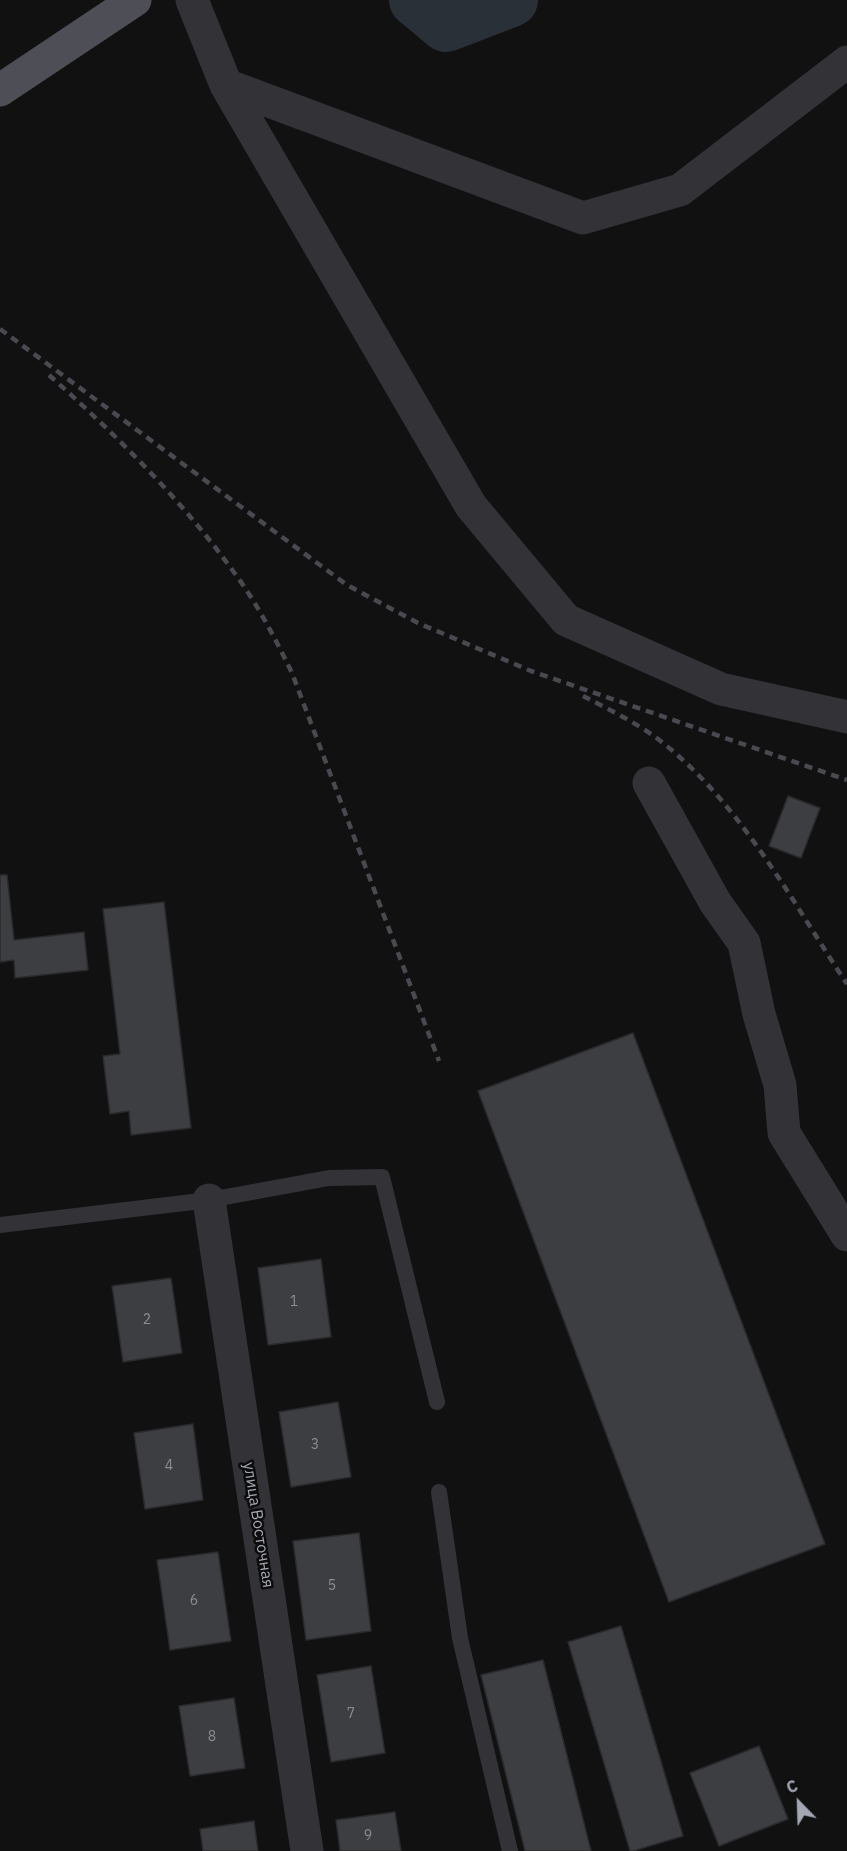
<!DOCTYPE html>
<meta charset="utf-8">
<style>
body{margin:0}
#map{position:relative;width:847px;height:1851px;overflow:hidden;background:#111112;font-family:"IBM Plex Sans",sans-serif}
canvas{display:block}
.north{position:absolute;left:769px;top:1773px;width:60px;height:60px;-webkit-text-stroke:4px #0c0c0d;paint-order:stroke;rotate:337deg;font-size:16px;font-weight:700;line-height:24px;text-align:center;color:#a3a7b2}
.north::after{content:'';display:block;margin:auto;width:21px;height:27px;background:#a3a7b2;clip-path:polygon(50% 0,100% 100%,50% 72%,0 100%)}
</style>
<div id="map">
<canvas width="847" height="1851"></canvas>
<div class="north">С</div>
</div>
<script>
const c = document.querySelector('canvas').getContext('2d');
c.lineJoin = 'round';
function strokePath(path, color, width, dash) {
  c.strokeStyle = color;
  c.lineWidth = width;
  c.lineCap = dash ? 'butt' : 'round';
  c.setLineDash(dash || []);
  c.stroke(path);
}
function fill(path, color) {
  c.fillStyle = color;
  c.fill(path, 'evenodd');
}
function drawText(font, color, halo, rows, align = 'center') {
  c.font = font + ' "IBM Plex Sans",sans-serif';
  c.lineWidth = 5;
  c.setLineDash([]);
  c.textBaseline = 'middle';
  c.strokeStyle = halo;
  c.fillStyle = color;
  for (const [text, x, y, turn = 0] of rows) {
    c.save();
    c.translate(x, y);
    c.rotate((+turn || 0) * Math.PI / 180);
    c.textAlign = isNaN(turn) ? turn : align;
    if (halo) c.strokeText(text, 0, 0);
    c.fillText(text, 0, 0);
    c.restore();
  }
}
const river = new Path2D(`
 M416 0 446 25 511 0`);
const building = new Path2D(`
 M788 796 820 808 801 858 769 846Z
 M0 875H7L14 940 84 932 88 970 15 978 14 960 0 962Z
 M164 902 191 1128 131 1135 129 1111 110 1114 103 1056 120 1054 103 909Z
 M633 1033 825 1544 669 1602 478 1091Z
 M321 1259 331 1337 268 1345 258 1268Z
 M171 1278 182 1353 123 1362 112 1286Z
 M338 1402 351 1477 291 1487 279 1412Z
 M193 1424 203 1500 145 1509 134 1433Z
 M359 1533 371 1631 306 1640 293 1541Z
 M218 1552 231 1641 170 1650 157 1560Z
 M621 1626 683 1836 633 1851H630L568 1642Z
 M543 1660 591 1851H525L481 1675Z
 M371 1666 385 1753 331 1762 317 1675Z
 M234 1698 245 1768 190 1776 179 1706Z
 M759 1746 788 1819 719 1846 690 1773Z
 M395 1812 401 1851H340L336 1820Z
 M254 1821 258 1851H203L200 1829Z`);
const lane = new Path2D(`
 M0 1225 209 1200 329 1178 382 1177 437 1402
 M439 1492 460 1638 510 1851`);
const street = new Path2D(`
 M192 0 226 85 471 506 566 620 721 689 847 717
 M226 85 583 218 680 190 847 62
 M649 783 715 902 744 943 759 1014 780 1085 784 1133 847 1235
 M209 1200 307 1851`);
const primary = new Path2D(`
 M0 90 135 0`);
const rail = new Path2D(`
 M0 329 347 585 418 623 531 671 847 780
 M49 375C115 434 181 499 233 571 257 603 275 638 292 673L439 1061
 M583 696C608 709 635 722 658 739 740 802 791 900 847 984`);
const numberNames = [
 ["1",294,1302],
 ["2",147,1320],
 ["3",315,1445],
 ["4",169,1466],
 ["5",332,1586],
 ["6",194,1601],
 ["7",351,1714],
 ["8",212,1737],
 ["9",368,1836]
];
const streetNames = [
 ["улица Восточная",258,1525,81]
];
strokePath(river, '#2a3037', 54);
fill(building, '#3d3e42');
strokePath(building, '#2b2b2e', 1.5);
strokePath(lane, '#323237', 16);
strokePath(street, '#323237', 33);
strokePath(primary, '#4e4f56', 33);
strokePath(rail, '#494a50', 4.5, [8, 6]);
drawText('14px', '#8a8d96', null, numberNames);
drawText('16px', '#a3a7b2', '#0c0c0d', streetNames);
</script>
